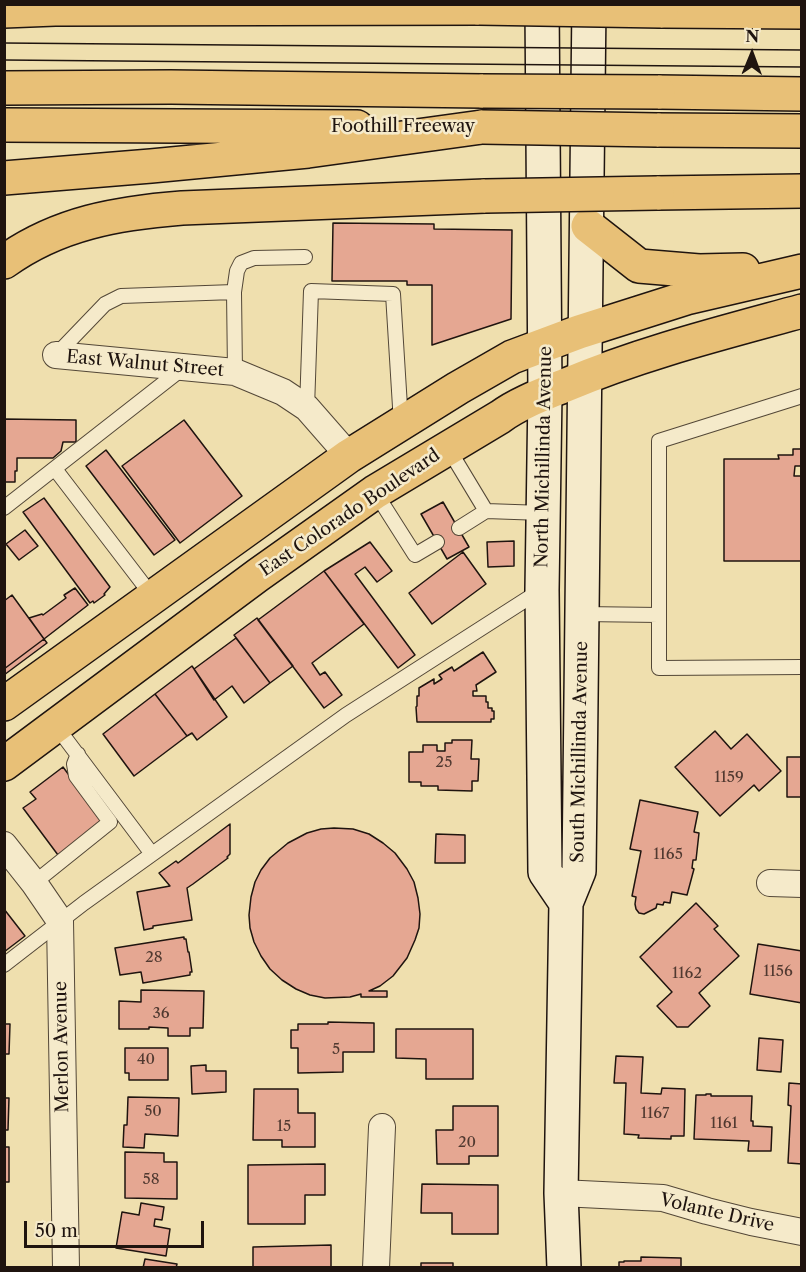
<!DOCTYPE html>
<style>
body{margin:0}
#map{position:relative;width:806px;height:1272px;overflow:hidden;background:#efdfae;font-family:"Libre Caslon Text",serif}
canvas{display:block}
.frame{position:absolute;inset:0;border:6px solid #1f140f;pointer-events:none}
.north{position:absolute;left:722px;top:24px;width:60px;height:60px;-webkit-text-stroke:4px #f5eaca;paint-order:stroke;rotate:1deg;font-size:16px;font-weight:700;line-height:24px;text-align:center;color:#1f140f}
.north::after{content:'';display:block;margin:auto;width:21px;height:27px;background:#1f140f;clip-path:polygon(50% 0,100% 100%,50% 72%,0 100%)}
.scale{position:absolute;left:24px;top:1221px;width:180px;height:27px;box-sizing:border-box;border:3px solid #1f140f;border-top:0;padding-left:8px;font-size:18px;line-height:21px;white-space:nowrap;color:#1f140f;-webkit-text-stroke:4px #f5eaca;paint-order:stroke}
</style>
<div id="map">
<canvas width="806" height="1272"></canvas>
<div class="frame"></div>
<div class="north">N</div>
<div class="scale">50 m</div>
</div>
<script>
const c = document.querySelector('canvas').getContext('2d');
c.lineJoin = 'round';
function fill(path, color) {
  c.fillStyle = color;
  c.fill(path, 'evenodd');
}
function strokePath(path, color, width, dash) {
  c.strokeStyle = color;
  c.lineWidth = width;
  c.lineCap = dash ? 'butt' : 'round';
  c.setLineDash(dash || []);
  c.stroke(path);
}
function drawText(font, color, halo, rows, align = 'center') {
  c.font = font + ' "Libre Caslon Text",serif';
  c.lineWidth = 5;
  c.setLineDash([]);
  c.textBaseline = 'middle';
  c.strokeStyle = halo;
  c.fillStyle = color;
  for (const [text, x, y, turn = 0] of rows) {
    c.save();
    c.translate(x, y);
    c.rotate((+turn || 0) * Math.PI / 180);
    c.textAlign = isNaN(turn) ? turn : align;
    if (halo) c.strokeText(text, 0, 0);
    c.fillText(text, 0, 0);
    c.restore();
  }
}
const building = new Path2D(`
 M333 223 434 224V229L512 230 511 319 432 345V285H407V281H332Z
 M4 419 76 420V442H63L61 451 53 458H17V471H15V482H4Z
 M184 420 242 496 180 543 122 466Z
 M793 449H802V466H795L794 476H802V561H724V459H779L778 455H793Z
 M106 450 175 540 154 555 86 466Z
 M44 498 110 587 104 594 105 595 94 603 93 601 90 603 23 512Z
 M443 502 469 547 447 559 421 514Z
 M25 530 38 546 19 560 6 544Z
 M514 541V566L488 567 487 542Z
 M370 542 392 571 377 582 365 567 355 574 415 655 398 668 324 571Z
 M463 552 486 584 432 624 409 593Z
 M324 571 364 624 312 663 320 675 325 672 342 695 324 708 258 620Z
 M75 588 88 605 44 639 29 618 42 614 43 615 66 598 64 595Z
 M12 595 44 639 4 669V601Z
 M257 618 293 666 270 683 234 635Z
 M236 638 270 683 244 703 232 686 214 700 194 669Z
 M44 639 47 643 4 675V669Z
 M483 652 496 672 476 685 477 691H473V696H486V702H488V708H492V711H494V719H491V722H417L416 707 417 706V696H419V688L434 679V684L442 679 439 675 452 667 454 671Z
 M192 666 227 717 197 740 192 733 187 736 155 694Z
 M155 694 187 736 134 776 103 734Z
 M715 731 731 749 747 734 781 771 759 791 754 785 720 816 675 767Z
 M452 740H472L471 759H479L478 781H472V791L438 790V786H421V782H409V752H423V745H437V751H445V743H452Z
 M787 757H802V797H787Z
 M63 767 103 821 58 855 23 808 36 799 30 792Z
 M640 800 698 812 694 832 699 833 696 860H693L692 868 694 869 687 895 672 892 670 903 664 902 663 905 657 904 656 908 644 914 639 913 636 909 635 904 636 897 632 896 641 851 630 849Z
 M230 824V854L227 857 228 858 193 884 187 888 192 920 153 926V928L144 930 137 892 170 886 159 873 176 861 178 863Z
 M334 828 353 829 369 834 383 843 395 853 407 869 414 882 418 898 420 914 419 928 415 940 407 958 393 976 380 986 369 991H387V997H361V994L350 997 325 998 310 995 296 989 282 980 270 969 261 956 254 942 250 928 249 915 251 897 255 882 261 870 270 858 288 843 307 833 321 829Z
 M436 834 465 835V863H435Z
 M696 903 718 926 714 929 739 956 699 993 710 1006 688 1027H677L657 1006 672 992 640 957Z
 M4 909 25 936 4 952Z
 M184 937V939H186L188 952H189L192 972H190V975L143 983 141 972 120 975 115 948Z
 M758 944 802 951V1003L750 994Z
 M141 990 204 991 203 1028H190V1036H168V1028L149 1027V1029H119V1001L141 1002Z
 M4 1018 5 1024H10L9 1054H4Z
 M328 1022 374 1023V1052H343V1072L298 1073V1048H291V1030H298V1024H328Z
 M396 1029H473V1079H426V1059L396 1058Z
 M759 1038 783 1040 781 1072 757 1070Z
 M125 1048H168V1080H129V1073H125Z
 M616 1056 643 1057 641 1093 661 1094 662 1088 685 1089 684 1136H671V1139L638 1138 639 1135 624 1134 626 1083H614Z
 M206 1065V1071H226V1092L192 1094 191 1066Z
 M789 1083 802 1084V1164L788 1163 791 1106 788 1105Z
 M254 1089H298V1113H315V1147H282V1140H253Z
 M706 1094H711V1096H752L751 1121H753V1126L772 1127 771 1151H748L749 1141 694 1139 696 1095H706Z
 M128 1097 179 1098 178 1136 145 1134 144 1148 123 1147 124 1125H127Z
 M4 1098H9L8 1130H4Z
 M453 1106H498V1156H469V1164H437L436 1130H453Z
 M4 1147H9V1182H4Z
 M125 1152 164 1153V1162H177V1199L125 1198Z
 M325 1164V1195H305V1224H248V1165Z
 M422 1184 498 1185V1234H452V1213H421Z
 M141 1203 164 1207 162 1220 155 1219 154 1226 170 1229 166 1256 116 1248 122 1212 139 1215Z
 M331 1245V1268H253V1247Z
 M641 1257 681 1258V1268H619V1262H624V1261H641Z
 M145 1259 177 1264 176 1268H143Z
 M421 1263H453V1268H421Z`);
const lane = new Path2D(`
 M234 292 235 372
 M56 355 105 304 121 296 234 292 237 271 241 263 254 258 305 257
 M802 396 659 441V668L802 667
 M307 408 311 291 393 294 401 423
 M448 448 486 511 459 528
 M55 469 153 597
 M375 492 415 555 437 542
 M4 508 183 368
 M486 511 543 513
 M582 614 659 615
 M56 726 152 854
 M34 883 110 822 76 776 74 764 78 754
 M4 965 84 903 346 715 541 590`);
const street = new Path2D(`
 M56 355 235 372 283 392 307 408 349 456
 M4 845 34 883 60 921 66 1268
 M770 883 802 884
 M561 1193 663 1198 707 1211 751 1222 802 1232
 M376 1268 382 1127`);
const secondary = new Path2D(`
 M542 4 545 393 542 590 545 872 566 903
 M564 1268 561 1193 566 903 579 871 589 4`);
const primary = new Path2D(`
 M588 226 639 266 699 271 743 270
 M4 704 349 456 458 388 512 357 579 332 686 298 802 271
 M4 764 258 575 375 492 500 417C519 403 544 394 566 385 642 353 722 333 802 311`);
const highway = new Path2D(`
 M4 11 55 9 479 8
 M661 11 802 12
 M4 88 171 87 483 91
 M658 92 802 94
 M4 125 357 127
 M657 130 802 131
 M4 178 151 166 308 151 482 127
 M657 193 802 191
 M4 262C58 223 118 213 182 208L485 196`);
const tram = new Path2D(`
 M4 43 802 50
 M4 60 802 67`);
const highwayBridge = new Path2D(`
 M479 8 661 11
 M483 91 658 92
 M482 127 657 130
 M485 196 657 193`);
const numberNames = [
 ["25",444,763],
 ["1159",729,778],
 ["1165",668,855],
 ["28",154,958],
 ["1156",778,972],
 ["1162",687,974],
 ["36",161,1014],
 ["5",336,1050],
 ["40",146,1060],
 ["50",153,1112],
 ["1167",655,1114],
 ["1161",724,1124],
 ["15",284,1127],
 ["20",467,1143],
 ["58",151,1180]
];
const streetNames = [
 ["Foothill Freeway",403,127],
 ["East Walnut Street",145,364,5],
 ["North Michillinda Avenue",544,457,-89],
 ["East Colorado Boulevard",350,513,-34],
 ["South Michillinda Avenue",580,752,-89],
 ["Merlon Avenue",62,1047,-91],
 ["Volante Drive",717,1213,13]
];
fill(building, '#e5a792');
strokePath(building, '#1f140f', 1.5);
strokePath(lane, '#534737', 16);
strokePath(street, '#534737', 28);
strokePath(secondary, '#1f140f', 36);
strokePath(primary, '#1f140f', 36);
strokePath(highway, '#1f140f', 36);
strokePath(lane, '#f5eaca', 14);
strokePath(street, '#f5eaca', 26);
strokePath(secondary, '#f5eaca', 33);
strokePath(primary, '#e8c077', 33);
strokePath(highway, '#e8c077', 33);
strokePath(tram, '#1f140f', 1.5);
strokePath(highwayBridge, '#1f140f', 36, []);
strokePath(highwayBridge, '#e8c077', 33);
drawText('15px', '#503930', null, numberNames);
drawText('18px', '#1f140f', '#f5eaca', streetNames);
</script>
